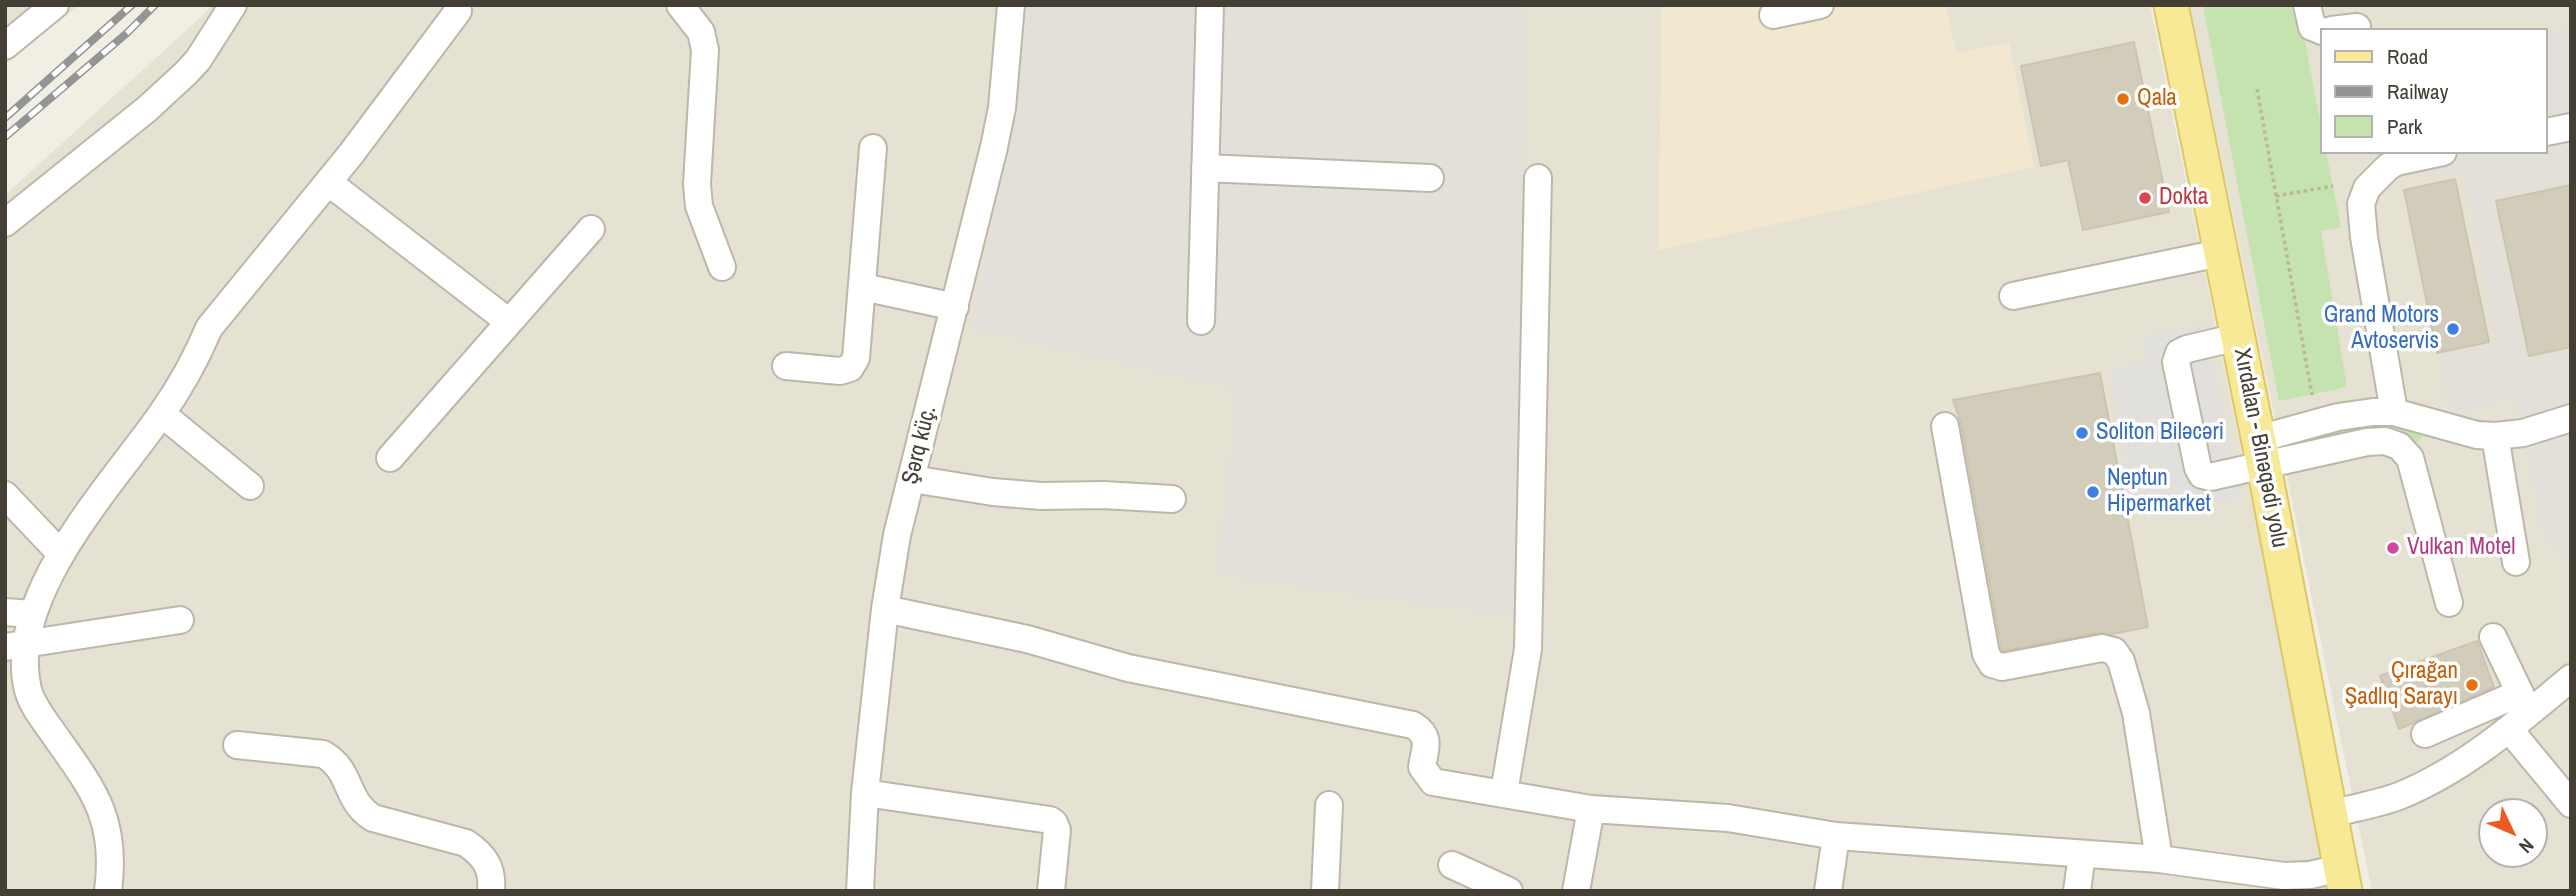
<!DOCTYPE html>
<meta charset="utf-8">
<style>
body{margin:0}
#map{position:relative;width:2576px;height:896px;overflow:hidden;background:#f1efe4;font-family:"Archivo Narrow",sans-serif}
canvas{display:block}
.frame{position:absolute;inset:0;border:7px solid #433f35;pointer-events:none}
.legend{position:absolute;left:2320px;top:28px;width:228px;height:126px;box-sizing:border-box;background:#fff;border:2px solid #b4b2ae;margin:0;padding:9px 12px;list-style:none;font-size:21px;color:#433f35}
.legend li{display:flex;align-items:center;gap:14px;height:35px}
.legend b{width:35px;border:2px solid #b4b2ae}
.north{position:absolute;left:2478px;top:798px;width:70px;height:70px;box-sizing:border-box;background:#fff;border:2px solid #b4b2ae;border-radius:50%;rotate:134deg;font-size:19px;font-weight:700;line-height:28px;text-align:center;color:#433f35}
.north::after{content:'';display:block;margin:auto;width:24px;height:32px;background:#ed591f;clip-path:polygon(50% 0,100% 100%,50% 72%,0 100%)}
</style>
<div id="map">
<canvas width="2576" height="896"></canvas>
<div class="frame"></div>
<ul class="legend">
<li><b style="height:9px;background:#f8e996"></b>Road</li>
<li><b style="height:9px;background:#949494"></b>Railway</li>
<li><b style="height:19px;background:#c5e3af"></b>Park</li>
</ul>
<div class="north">N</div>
</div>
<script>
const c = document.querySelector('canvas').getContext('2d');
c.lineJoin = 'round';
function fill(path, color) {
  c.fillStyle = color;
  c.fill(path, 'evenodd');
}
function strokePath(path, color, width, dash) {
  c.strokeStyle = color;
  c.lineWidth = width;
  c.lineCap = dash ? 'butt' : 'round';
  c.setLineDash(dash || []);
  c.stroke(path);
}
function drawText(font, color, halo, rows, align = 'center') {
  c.font = font + ' "Archivo Narrow",sans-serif';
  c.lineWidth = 7;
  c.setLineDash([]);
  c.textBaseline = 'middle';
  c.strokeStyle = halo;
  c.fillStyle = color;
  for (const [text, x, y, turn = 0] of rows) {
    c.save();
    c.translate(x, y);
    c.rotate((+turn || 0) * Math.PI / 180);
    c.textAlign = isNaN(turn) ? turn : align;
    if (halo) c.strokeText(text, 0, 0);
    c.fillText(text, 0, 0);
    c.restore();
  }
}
const residential = new Path2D(`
 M5 5H79L5 64Z
 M212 5H2150L2331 891H5V195L201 17Z
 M2190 5H2571V891H2372ZM2322 30H2546V152H2322ZM2492 812H2534V854H2492Z`);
const commercial = new Path2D(`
 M1662 5H1946L1956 53 2009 43 2034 167 1658 250Z`);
const industrial = new Path2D(`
 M1029 5H1526L1516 617 1215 575 1238 390 972 329 1015 117Z
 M2571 27V555L2566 559 2542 532 2523 433 2513 398 2449 418 2438 358 2497 344 2463 172 2428 178 2423 152H2546V33Z`);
const green = new Path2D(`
 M2203 5H2298L2322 132V152H2326L2341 227 2321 231 2347 387 2279 401Z
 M2380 419 2425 431 2419 442 2396 433 2300 450 2298 435Z`);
const parking = new Path2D(`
 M2205 322 2241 497 2136 515 2109 370 2147 361 2142 336Z`);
const building = new Path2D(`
 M2134 42 2169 212 2083 230 2068 160 2041 166 2021 66Z
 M2455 179 2489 342 2437 353 2404 190Z
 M2571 185V347L2529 356 2496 201Z
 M2100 373 2148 627 2112 634 2099 633 2002 651 1961 423 1953 400Z
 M2477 641 2494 687 2399 729 2380 676Z`);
const path = new Path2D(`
 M2257 89 2312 395
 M2276 196 2333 186`);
const minor = new Path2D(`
 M680 5 701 32 705 50 697 184 699 206 722 267
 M2307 5 2312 27 2322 31
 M1773 15 1820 5
 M2332 30 2357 27
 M5 46 55 5
 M2546 132 2571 127
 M1205 168 1430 178
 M328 182 509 322
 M5 223 147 109 186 73 198 60 233 5
 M863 287 955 307
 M2013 296 2220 253
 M1201 321 1210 5
 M2238 337 2187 349 2179 353 2176 362 2198 468 2202 475 2210 477 2367 442 2385 441 2399 446 2410 458 2449 603
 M786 366 840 371 850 368 856 358 873 148
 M2394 412 2364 237 2361 204 2367 188 2388 167 2396 162 2443 152
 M162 414 250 486
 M1945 426 1986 654 1992 664 2002 667 2102 648 2114 651 2121 661 2136 713 2159 859
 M2495 436 2516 562
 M2258 439 2338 417 2373 412H2394L2477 435 2495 436 2523 433 2571 418
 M390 458 591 229
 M912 479 993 492 1041 496 1103 495 1172 499
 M5 495 61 554
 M885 609 1027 639 1128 668 1413 725C1432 737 1425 748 1422 767L1433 782 1591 809 1728 818 1836 836 2159 859 2284 876 2310 875 2341 868
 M5 612 33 614
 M2493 637 2527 708
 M5 647 180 620
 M2509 729 2571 804
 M2425 734 2520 693
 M237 745 323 754C353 771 344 800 373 818L466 843C485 856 493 868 491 891
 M865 793 1050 820 1054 823 1057 830 1051 891
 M1504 793 1528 649 1538 178
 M2331 814C2353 808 2378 804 2399 796 2464 770 2518 722 2571 678
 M1452 865 1509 891
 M108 891C117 822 96 793 58 740 48 725 33 708 28 690 5 597 111 486 160 416 180 388 196 359 209 328L351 154 458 11
 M860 891 865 793 885 609 897 535 994 147 1002 108 1011 5
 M1325 891 1329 805
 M1576 891 1591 809
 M1828 891 1836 836
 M2077 891 2082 855`);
const major = new Path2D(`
 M2171 5 2264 467 2345 891`);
const rail = new Path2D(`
 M5 118 132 5
 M5 137 127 33 155 5`);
const markers = [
 [2123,99,7,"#e8710a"],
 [2145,198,7,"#e0444e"],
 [2453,329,7,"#3f7fe0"],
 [2082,433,7,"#3f7fe0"],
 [2093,492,7,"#3f7fe0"],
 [2393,548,7,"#d1479c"],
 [2472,685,7,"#e8710a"]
];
const foodNames = [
 ["Qala",2137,99],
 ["Çırağan",2458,672,"right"],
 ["Şadlıq Sarayı",2458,698,"right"]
];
const healthNames = [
 ["Dokta",2159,198]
];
const shopNames = [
 ["Grand Motors",2439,316,"right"],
 ["Avtoservis",2439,342,"right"],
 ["Soliton Biləcəri",2096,433],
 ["Neptun",2107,479],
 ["Hipermarket",2107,505]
];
const streetNames = [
 ["Şərq küç.",920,445,-76],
 ["Xırdalan - Binəqədi yolu",2260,448,79]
];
const hotelNames = [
 ["Vulkan Motel",2407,548]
];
fill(residential, '#e5e1d3');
fill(commercial, '#f2e8d0');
fill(industrial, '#e3e0d9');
fill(green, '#c5e3af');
fill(parking, '#e2e0dc');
fill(building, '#d2ccba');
strokePath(building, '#ccc4ae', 2);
strokePath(minor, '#bcb7a8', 30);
strokePath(major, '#dcc868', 37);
strokePath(path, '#bdb59a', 3.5, [3.5, 3.5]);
strokePath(minor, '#fff', 26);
strokePath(major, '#f8e996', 33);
strokePath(rail, '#949494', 8);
strokePath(rail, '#fff', 5, [16]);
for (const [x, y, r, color] of markers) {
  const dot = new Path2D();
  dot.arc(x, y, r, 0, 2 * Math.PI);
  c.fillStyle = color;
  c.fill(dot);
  strokePath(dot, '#fff', 2.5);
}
drawText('23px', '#c56008', '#fff', foodNames, 'left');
drawText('23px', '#be3a42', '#fff', healthNames, 'left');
drawText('23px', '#366cbe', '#fff', shopNames, 'left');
drawText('23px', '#433f35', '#fff', streetNames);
drawText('23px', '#b23c85', '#fff', hotelNames, 'left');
</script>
